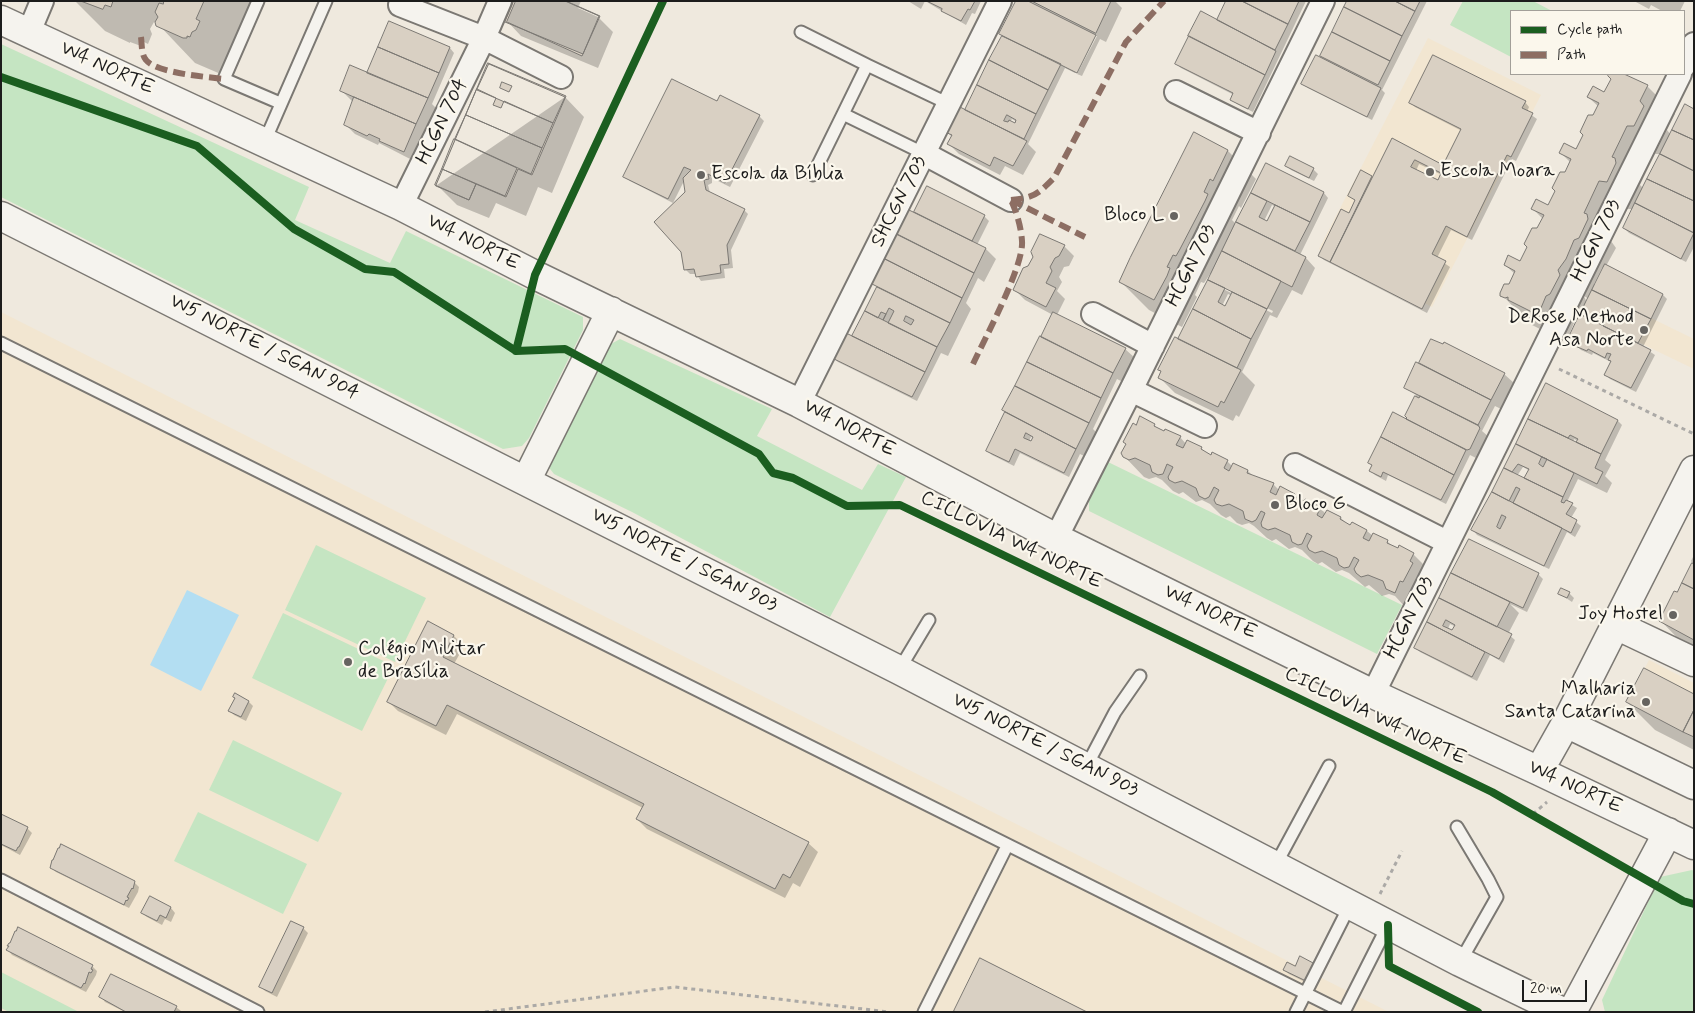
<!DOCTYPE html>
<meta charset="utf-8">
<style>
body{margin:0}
#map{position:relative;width:1695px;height:1013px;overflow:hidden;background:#efe9de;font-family:Mynerve,sans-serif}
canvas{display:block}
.frame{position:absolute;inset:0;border:2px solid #1c1c1c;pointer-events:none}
.legend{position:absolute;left:1510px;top:10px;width:175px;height:65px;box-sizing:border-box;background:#fbf7ec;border:1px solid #a29f99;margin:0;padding:6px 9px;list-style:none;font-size:15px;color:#1c1c1c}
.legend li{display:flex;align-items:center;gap:10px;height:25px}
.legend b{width:25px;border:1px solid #a29f99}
.scale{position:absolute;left:1522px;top:980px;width:65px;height:22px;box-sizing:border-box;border:2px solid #1c1c1c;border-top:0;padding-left:6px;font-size:15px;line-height:18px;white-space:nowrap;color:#1c1c1c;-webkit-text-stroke:4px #fbf7ec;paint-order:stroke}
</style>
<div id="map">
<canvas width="1695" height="1013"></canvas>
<div class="frame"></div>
<ul class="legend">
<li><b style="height:6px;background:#1b5e20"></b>Cycle path</li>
<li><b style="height:6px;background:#8d6e63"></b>Path</li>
</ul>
<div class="scale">20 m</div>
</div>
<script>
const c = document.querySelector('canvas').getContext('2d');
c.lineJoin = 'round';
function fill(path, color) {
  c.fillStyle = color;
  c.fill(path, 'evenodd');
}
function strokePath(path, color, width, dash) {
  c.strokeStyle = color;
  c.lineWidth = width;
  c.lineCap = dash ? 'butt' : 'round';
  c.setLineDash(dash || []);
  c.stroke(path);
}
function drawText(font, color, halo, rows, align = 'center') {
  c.font = font + ' Mynerve,sans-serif';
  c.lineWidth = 4.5;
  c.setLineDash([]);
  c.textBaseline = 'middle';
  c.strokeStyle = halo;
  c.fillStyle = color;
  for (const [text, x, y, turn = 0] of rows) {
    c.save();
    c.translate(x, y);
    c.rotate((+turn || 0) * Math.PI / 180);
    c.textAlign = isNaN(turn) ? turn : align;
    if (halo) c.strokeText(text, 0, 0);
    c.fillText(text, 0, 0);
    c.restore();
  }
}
const built = new Path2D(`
 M1428 38 1541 95 1432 307 1319 249Z
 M1598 292 1694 339V369L1586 317Z
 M1 312 1389 1012H1Z
 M1649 660 1694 683V735L1628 701Z`);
const green = new Path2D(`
 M1463 1H1533L1552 11H1511V57L1450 25Z
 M1 44 309 187 295 220 390 263 406 231 583 317V330L529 438 522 446 503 449 1 197Z
 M620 339 772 409 757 436 862 490 878 464 906 477 830 617 632 512 554 474 547 465 602 349Z
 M1108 462 1402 605 1377 654 1089 511V501Z
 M316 545 426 598 395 662 285 610Z
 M283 613 394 666 362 731 252 678Z
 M233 740 342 793 318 842 209 790Z
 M198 812 307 864 283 914 174 861Z
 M1692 870 1694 871V1012H1605L1602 1000 1660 877Z
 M1 972 79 1012H9L1 1008Z`);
const water = new Path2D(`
 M187 590 239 615 201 691 150 665Z`);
const shadow = new Path2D(`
 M75 1H262L223 75 195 63 157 23 154 22 150 29 152 34 148 44 142 41 141 46 130 42V43L105 31Z
 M515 1H581L578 8 598 17 613 32 598 68 521 36 507 21Z
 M908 1H981L975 14 972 13 966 25 925 1 921 9Z
 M1026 1H1115L1122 8 1106 42 1100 39 1082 76 1077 74 1097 36H1094L1075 73 1065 68 1028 144 1036 152 1023 175 1005 166 1000 175 959 154 949 144 952 137 947 132 970 114 966 109 1003 36 1001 34ZM1012 119 1017 122 1015 125 1010 122Z
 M1228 1H1306L1253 112 1237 104 1232 99 1234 95 1181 68 1176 63 1218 22Z
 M1348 1H1427L1382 90 1385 93 1372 120 1308 88 1303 84 1320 58Z
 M1634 1H1685L1680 11H1662L1651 5 1649 9Z
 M389 23 450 48 454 53 432 104 442 114 414 161 379 143 378 145 355 134 345 124 353 102 341 90 368 74Z
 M1610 74H1625L1628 77 1647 86 1675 114 1667 130 1671 135 1694 110V247L1686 262 1629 233 1624 228 1634 209H1627L1611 241 1616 248 1606 266 1663 295 1667 299 1643 347 1655 355 1636 392 1610 379 1605 374 1611 362 1593 353 1592 355 1581 350 1568 337 1566 342 1530 324 1502 295 1510 286 1515 274 1505 265 1521 263 1543 219 1533 209 1549 206 1571 163 1560 152 1577 151 1599 107 1588 97 1605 94 1612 79 1609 76ZM1655 154H1661L1644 189 1640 185ZM1606 266 1596 285 1594 284 1602 268ZM1584 296 1589 299 1587 303ZM1604 317 1608 319 1604 328 1599 325ZM1578 322 1571 336 1569 335 1574 323Z
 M565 97 584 117 552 193 538 187 526 216 496 203 489 218 457 205 437 185Z
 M1525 102 1529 107 1527 112 1537 119 1516 161 1512 159 1472 240 1451 230 1437 258 1450 267 1427 313 1324 260 1319 255 1350 215 1356 201 1350 196 1362 172 1373 178 1392 140 1444 167 1462 131 1415 107 1411 103ZM1419 164 1442 175 1438 182 1416 171Z
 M717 103 759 116 764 121 730 187 712 178V183L708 185 710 193 744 210 748 214 731 250 733 268 724 269 725 278 701 281 696 274H690L686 270V192L685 179 673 203 630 181 625 177Z
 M1195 134 1228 151 1256 179 1241 208 1239 206 1232 220 1236 224 1266 164 1324 193 1328 198 1300 255 1306 258 1315 268 1302 295 1292 290 1277 318 1270 315 1242 372 1255 385 1239 417 1236 415 1233 421 1175 393 1160 378 1183 343 1212 275 1210 274 1204 283 1201 282 1195 295 1197 297 1182 327 1149 310 1121 282ZM1272 205 1276 207 1268 223 1264 221ZM1219 284 1273 311 1272 313 1219 287ZM1228 294 1232 296 1226 307 1222 306Z
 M1287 166 1313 169 1318 174 1314 181 1291 170Z
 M928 188 984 216 989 221 977 245 986 249 996 259 984 282 978 278 966 303 971 309 948 356 941 353 917 401 838 362 833 357 853 338 878 288 872 282 902 238 898 234 915 214Z
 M1064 246 1074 256 1069 266 1064 267 1059 277 1062 282 1057 291 1065 299 1057 315 1125 349 1135 358 1123 382 1117 379 1093 429 1098 434 1086 457 1080 454 1069 477 1020 453 1014 466 992 455 987 451 1006 413 1003 410 1053 315 1025 300 1015 290ZM1031 437 1034 438 1032 443 1029 442Z
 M1421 363 1504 374 1514 383 1501 409 1495 406 1482 431 1489 437 1478 459 1470 455 1446 504 1388 475 1386 481 1375 475 1371 471 1373 466 1370 463 1408 418 1406 416 1416 395 1405 387 1425 368Z
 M1547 384 1618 421 1622 425 1605 460 1611 465 1605 476 1612 483 1607 493 1578 479 1567 502 1577 508 1571 518 1581 526 1575 537 1567 532 1549 569 1477 535 1473 530 1479 520ZM1574 439 1578 441 1577 444 1573 442ZM1523 467 1530 471 1525 480 1517 476Z
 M1154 425 1160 431 1180 437 1186 444 1201 448 1207 454 1227 461 1232 466 1248 471 1253 476 1273 484 1279 490 1294 495 1300 500 1320 508 1326 514 1341 518 1347 524 1367 531 1373 536 1387 541 1393 547 1413 554 1433 574 1407 609 1395 596 1389 594 1382 596 1369 585 1365 587 1349 573 1342 570 1336 572 1322 562 1318 564 1313 561 1302 550 1295 547 1289 549 1276 539 1272 541 1267 538 1254 526 1249 523 1242 525 1237 523 1230 516 1226 518 1221 515 1210 504 1202 500 1196 502 1183 492 1179 494 1173 491 1162 480 1156 477 1149 479 1144 477 1124 456 1136 426Z
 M1469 540 1538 574 1543 579 1527 612 1510 604 1519 613 1508 634 1515 640 1504 663 1490 655 1477 681 1420 652 1416 648ZM1450 624 1456 627 1453 632 1448 629Z
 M1694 555V653L1690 651 1661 621 1678 594 1693 564 1691 561Z
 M1569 593 1574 598 1572 602 1560 594Z
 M428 623 454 636 464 646 454 664 808 843 818 852 800 887 793 883 785 898 647 829 637 819 643 808 457 714 446 735 398 711 388 701Z
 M1694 695V750L1655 730 1627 702Z
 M249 702 253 706 246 721 234 715 230 711Z
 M1 815 27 828 32 833 20 855 1 845Z
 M51 867 134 882 139 887 138 892 129 908 56 872Z
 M150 897 171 908 175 913 171 922 165 919 162 925 147 917 142 913Z
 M303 928 308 933 277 997 265 991 261 987Z
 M8 950 92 966 97 971 96 975 86 992 12 955Z
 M1288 963 1311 985 1289 974 1284 970Z
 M101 997 176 1007 181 1011 125 1012 105 1002Z`);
const building = new Path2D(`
 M81 1H113L111 7 105 5 103 9Z
 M164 1H204L196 19 200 21 196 30 192 32 190 37 187 36V38H183L156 26 155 22 158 17 155 12 159 3 163 4Z
 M514 1H565L599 16 583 54 505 22Z
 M516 1H566L600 16 582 56 507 22Z
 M927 1H975L970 10 968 9 961 21 941 11 942 9Z
 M1016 1H1028L1096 35 1077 73 999 34Z
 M1032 1H1111L1096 33Z
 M1226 1H1242L1288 24 1275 50 1217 20Z
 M1242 1H1299L1288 24Z
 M1347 1H1395L1415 11 1402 36 1344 7Z
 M1395 1H1420L1415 11Z
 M1344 7 1402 36 1390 61 1332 32Z
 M1201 11 1276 51 1265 75 1188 36Z
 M389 21 450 47 439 73 378 47Z
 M1332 32 1390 61 1378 85 1320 56Z
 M1002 36 1061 64 1048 90 989 60Z
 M1189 36 1265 75 1248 109 1230 100 1233 93 1175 64Z
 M378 47 439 73 428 98 367 73Z
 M1316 55 1381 88 1367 117 1301 84Z
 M1433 55 1526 101 1522 108 1533 113 1511 157 1507 155 1467 237 1446 226 1432 254 1446 261 1422 309 1330 262 1392 138 1443 165 1461 129 1409 103ZM1415 160 1441 173 1438 180 1411 167Z
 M989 60 1048 90 1036 114 977 85Z
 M488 63 566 96 532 175 518 169 506 197 476 184 469 200 436 186Z
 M489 64 565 97 553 123 477 90ZM502 82 512 86 509 92 500 88Z
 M350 65 428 98 416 124 340 91Z
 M1609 74H1624L1648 85 1640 101 1644 106 1634 126H1627L1612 157 1615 158 1616 163 1607 182 1599 181 1584 213 1587 214 1588 219 1579 238 1574 240 1566 259 1558 270 1560 275 1550 294 1546 296 1538 315 1508 300V297L1505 298 1500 296V293L1504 284H1509L1515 271 1504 265 1508 255 1520 261 1527 247 1524 244 1532 228H1537L1544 215 1531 209 1536 199 1548 205 1555 191 1552 188 1560 172H1565L1571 159 1559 153 1564 143 1576 149 1583 135 1580 132 1588 115H1593L1599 103 1587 97 1593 86 1604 92 1611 79 1608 76Z
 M672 79 717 101 720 95 760 115 725 183 708 174 709 179 704 180 706 190 745 209 727 245 729 264 720 265 721 273 696 277 694 269 684 270 681 252 654 222 685 192 683 178 691 170 684 167 668 199 623 177Z
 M977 85 1036 114 1024 139 965 110ZM1007 115 1016 120 1015 123 1009 120 1008 122 1004 121Z
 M477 89 496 98 493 105 501 108 504 101 553 123 542 148 466 115Z
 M354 97 416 124 404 152 379 141 380 139 369 134 367 136 344 125Z
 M1685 104 1694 109V140L1672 130Z
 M958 106 1027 141 1013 166 994 157 990 166 947 144 952 135 945 132Z
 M466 115 542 148 531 174 455 139Z
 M1672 130 1694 140V171L1660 154Z
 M1194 132 1228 150 1213 181 1210 179 1204 192 1208 194 1205 201 1180 249 1176 256 1173 255 1167 267 1170 268 1167 276 1154 300 1119 282 1130 258Z
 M454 139 517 168 505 196 442 169Z
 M1660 154 1694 171V201L1647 179Z
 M1290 156 1314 168 1309 178 1285 166Z
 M1266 163 1324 192 1310 222 1251 193Z
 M442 169 476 184 469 200 435 185Z
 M1361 170 1372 176 1330 262 1318 256 1341 209 1349 213 1355 200 1348 196Z
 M1647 179 1694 201V233L1635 203Z
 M927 186 985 215 972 241 914 212Z
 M1251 193 1267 201 1259 217 1267 221 1275 205 1310 222 1295 251 1236 222Z
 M1635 203 1694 233 1681 259 1623 228Z
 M909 210 986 248 974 273 897 234Z
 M1236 222 1306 257 1292 287 1222 251Z
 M894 233 974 273 962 298 883 258Z
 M1040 234 1065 245 1059 256 1055 258 1050 267 1052 271 1046 283 1056 288 1046 307 1013 290 1023 268 1028 266 1033 257 1031 252Z
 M1222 251 1281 281 1267 309 1208 280Z
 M883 258 962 298 950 323 870 283Z
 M1605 264 1663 294 1651 319 1592 290Z
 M1208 280 1225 288 1218 302 1225 306 1232 292 1267 309 1251 339 1193 309Z
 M877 287 950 323 937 347 888 323 894 311 889 308 883 320 886 314 881 312 878 318 865 311ZM906 316 914 320 911 325 904 321Z
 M1592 290 1651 319 1638 343 1603 326 1609 315 1607 314 1606 317 1599 313 1595 322 1580 314Z
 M1193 309 1251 339 1237 368 1178 339Z
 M865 311 937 347 925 372 852 336Z
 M1053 312 1126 348 1113 373 1041 337Z
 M1580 314 1651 350 1631 388 1604 375 1611 361 1608 360 1611 354 1607 353 1605 358 1588 349 1587 351 1575 346 1576 343 1568 339Z
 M844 332 925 372 912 397 832 358Z
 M1040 336 1113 373 1101 398 1027 362Z
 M1175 337 1241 370 1224 403 1221 401 1218 407 1158 378 1161 371 1158 370Z
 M1431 339 1443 344 1444 342 1505 373 1491 400 1419 363Z
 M1027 362 1101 398 1089 423 1015 386Z
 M1416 362 1491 400 1478 425 1404 388Z
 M1546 383 1618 420 1601 454 1576 442 1578 439 1570 435 1568 438 1528 419Z
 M1015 386 1089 423 1076 449 1002 410Z
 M1415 396 1419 398 1420 396 1479 426V427L1480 428 1470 449 1467 450 1406 419 1407 418 1405 416Z
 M1005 412 1076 449 1064 473 1015 449 1009 462 986 451ZM1026 433 1033 437 1031 441 1024 438Z
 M1393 412 1466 450 1454 475 1381 437Z
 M1140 416 1155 424 1154 426 1164 431 1165 429 1181 436 1176 445 1183 448 1187 440 1202 447 1201 449 1211 455 1212 452 1228 460 1224 468 1229 471 1233 463 1248 470 1247 473 1274 483 1270 492 1276 495 1280 486 1295 494 1294 496 1304 501 1305 499 1321 507 1317 515 1322 518 1327 510 1341 517 1340 519 1350 525 1352 522 1367 530 1363 538 1369 541 1373 533 1388 540 1387 543 1398 548 1399 545 1414 553 1410 561 1413 563 1403 582 1400 581 1395 593 1386 589 1383 581 1368 575 1361 577 1356 573 1354 569 1359 560 1354 557 1349 567 1344 568 1339 565 1337 558 1322 551 1315 553 1309 550 1307 546 1312 536 1307 533 1302 544 1298 545 1292 542 1290 535 1275 528 1268 530 1262 527 1261 523 1265 513 1261 511 1256 520 1252 522 1245 519 1243 511 1229 504 1222 506 1216 504 1214 500 1219 490 1214 487 1209 497 1205 499 1199 496 1196 488 1182 481 1175 483 1169 480 1168 477 1173 467 1167 464 1163 474 1158 475 1152 472 1150 465 1135 458 1129 460 1123 457 1121 453 1126 444 1123 442 1133 423 1136 425Z
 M1528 419 1601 454 1595 468 1603 472 1597 484 1516 444Z
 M1381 437 1454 475 1441 500 1383 472 1381 477 1369 471 1372 465 1368 463Z
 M1516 444 1574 473 1563 497 1524 478 1529 469 1518 464 1512 472 1504 468ZM1542 457 1547 459 1543 467 1539 464Z
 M1504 468 1563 497 1561 502 1564 503 1566 500 1573 503 1566 514 1577 520 1571 533 1513 503 1520 489 1516 487 1509 501 1492 492Z
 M1492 492 1562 528 1544 566 1471 530ZM1502 515 1506 517 1500 529 1497 527Z
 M1469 539 1539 573 1523 608 1451 573Z
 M1692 563 1694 564V589L1682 583Z
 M1451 573 1510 602 1497 627 1439 598Z
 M1682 583 1694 589V640L1659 621 1674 591 1677 592Z
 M1561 588 1570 592 1567 598 1558 594Z
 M1439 598 1512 634 1499 659 1427 622ZM1446 620 1455 625 1452 630 1443 626Z
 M428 621 454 635 443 657 809 842 790 878 783 874 775 889 636 819 644 804 447 705 436 726 387 702Z
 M1427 622 1485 652 1472 677 1414 648Z
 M1644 668 1694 694V710L1683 732 1626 702Z
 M235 693 249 701 241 717 228 711 235 698 233 697Z
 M1694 710V737L1683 732Z
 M1 814 28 827 19 847H18L16 851 1 844Z
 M61 844 135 881 133 889 132 888 127 897 129 898 127 901 126 900 124 905 50 868 52 860H53L58 848H59Z
 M150 896 171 907 166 918 160 915 157 921 141 913Z
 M291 921 304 927 272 993 259 987Z
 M18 927 93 965 91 969 93 970 91 973 89 972 85 984 84 983 81 988 6 950 9 946H7L9 943H10L15 931H16Z
 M1300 956 1315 964 1306 981 1283 970 1287 962 1295 966Z
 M980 958 1087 1012H956L954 1011Z
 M111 974 177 1006 174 1012H126L99 997Z`);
const path = new Path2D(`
 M1559 369 1694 434
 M1533 814 1547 802
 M1380 894 1402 851
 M485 1012 675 987 889 1012`);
const lane = new Path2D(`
 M258 1 224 79 280 103
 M801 32 867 65 843 114 925 154
 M867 65 949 104
 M264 143 326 1
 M813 175 843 114
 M1 343 1343 1012
 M899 670 929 620
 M1086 767 1115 712 1140 676
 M1457 827 1488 879 1497 897 1460 962
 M1275 866 1329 766
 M1 880 258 1012
 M924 1012 1007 846
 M1296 1012 1350 905
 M1344 1012 1388 925`);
const street = new Path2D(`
 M400 5 484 38 561 77
 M29 32 42 1
 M1684 66 1694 44
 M1176 92 1259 133
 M925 154 1011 200
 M401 206 484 38 500 1
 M1093 314 1153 346
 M1131 390 1205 426
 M799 403 1000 1
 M1295 465 1447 542
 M1056 538 1131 390 1323 1
 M1373 694 1680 74`);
const secondary = new Path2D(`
 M1 20 401 206 535 275 799 403 1056 538 1373 694 1539 771 1694 845
 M1 216 899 670 1460 962 1563 1012
 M526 481 611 311
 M1616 625 1694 662
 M1566 723 1694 785
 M1539 771 1566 723 1694 470
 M1572 1012 1668 832`);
const quiet = new Path2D(`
 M141 37C142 44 141 54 146 60 156 73 207 77 224 79
 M1011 200C1034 198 1038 194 1054 178L1126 42 1164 1
 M1011 200 1085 237
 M973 364C985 338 1024 266 1022 241 1021 227 1017 213 1011 200`);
const cycleway = new Path2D(`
 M1 77 197 146 294 229 365 269 394 272 516 351 565 349 759 454 773 473 793 478 847 506 900 505 1492 792 1683 901 1694 904
 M516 351 535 275 663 1
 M1388 925 1389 966 1478 1012`);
const markers = [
 [1430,172,5,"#666460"],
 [701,175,5,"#666460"],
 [1174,216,5,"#666460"],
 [1644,330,5,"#666460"],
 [1275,505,5,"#666460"],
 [1673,615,5,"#666460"],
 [348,662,5,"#666460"],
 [1646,702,5,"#666460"]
];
const streetNames = [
 ["W4 NORTE",107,69,25],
 ["HCGN 704",443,122,-64],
 ["SHCGN 703",900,202,-63],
 ["HCGN 703",1597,241,-64],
 ["W4 NORTE",473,243,27],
 ["HCGN 703",1192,266,-64],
 ["W5 NORTE / SGAN 904",264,348,27],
 ["W4 NORTE",849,429,28],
 ["CICLOVIA W4 NORTE",1011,541,26],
 ["W5 NORTE / SGAN 903",684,561,27],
 ["W4 NORTE",1210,613,26],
 ["HCGN 703",1410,618,-64],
 ["CICLOVIA W4 NORTE",1375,717,26],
 ["W5 NORTE / SGAN 903",1045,746,27],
 ["W4 NORTE",1575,788,25]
];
const poiNames = [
 ["Escola Moara",1440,172],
 ["Escola da Bíblia",711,175],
 ["Bloco L",1164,216,"right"],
 ["DeRose Method",1634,318,"right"],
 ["Asa Norte",1634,341,"right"],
 ["Bloco G",1285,505],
 ["Joy Hostel",1663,615,"right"],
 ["Colégio Militar",358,650],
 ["de Brasília",358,673],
 ["Malharia",1636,690,"right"],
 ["Santa Catarina",1636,713,"right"]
];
fill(built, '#f2e6d1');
fill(green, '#c5e5c2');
fill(water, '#b3def2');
fill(shadow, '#0003');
fill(building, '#d9d0c3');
strokePath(building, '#7b7873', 1);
strokePath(lane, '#7b7873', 15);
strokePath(street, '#7b7873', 26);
strokePath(secondary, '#7b7873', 31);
strokePath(path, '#aba9a6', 3, [4, 4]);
strokePath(lane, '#f5f3ee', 11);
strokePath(street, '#f5f3ee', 22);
strokePath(secondary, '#f5f3ee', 28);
strokePath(quiet, '#8d6e63', 6, [12, 6]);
strokePath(cycleway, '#1b5e20', 8);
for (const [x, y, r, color] of markers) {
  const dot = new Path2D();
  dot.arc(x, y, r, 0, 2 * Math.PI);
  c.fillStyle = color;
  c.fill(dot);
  strokePath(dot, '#fbf7ec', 2);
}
drawText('20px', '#1c1c1c', '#fbf7ec', streetNames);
drawText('20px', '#1c1c1c', '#fbf7ec', poiNames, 'left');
</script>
